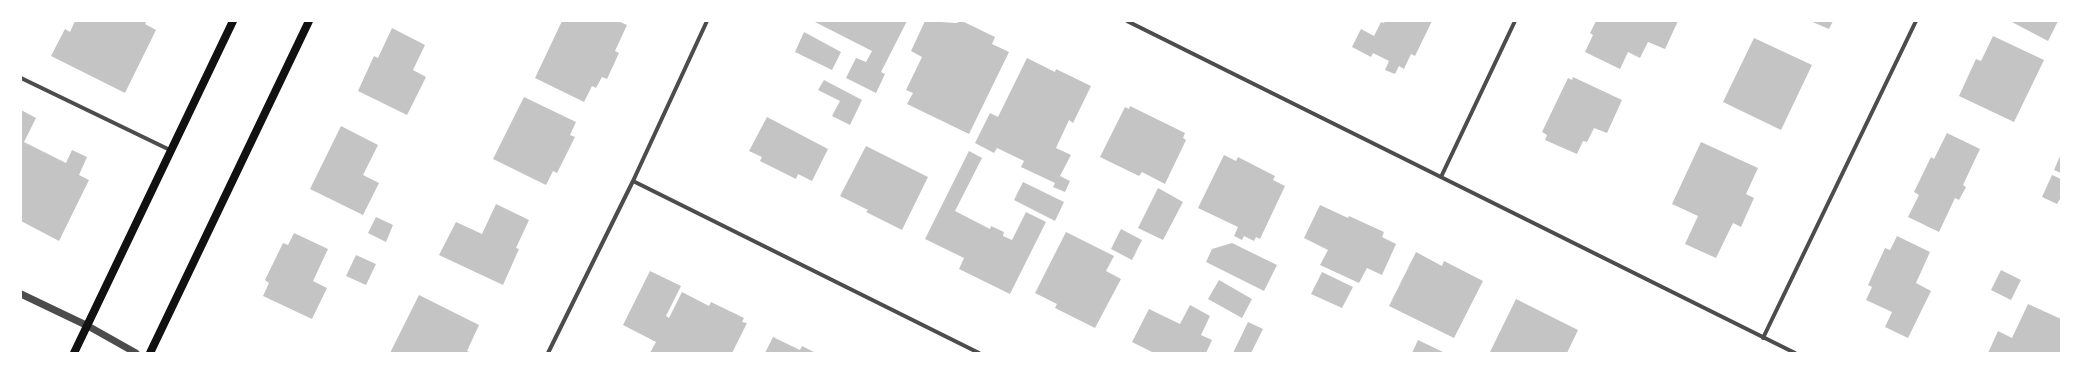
<!DOCTYPE html>
<style>
body{margin:0}
#map{position:relative;width:2082px;height:374px;overflow:hidden;background:#fff;font-family:Literata,serif}
canvas{display:block}
.frame{position:absolute;inset:0;border:22px solid #fff;pointer-events:none}
</style>
<div id="map">
<canvas width="2082" height="374"></canvas>
<div class="frame"></div>
</div>
<script>
const c = document.querySelector('canvas').getContext('2d');
c.lineJoin = 'round';
function fill(path, color) {
  c.fillStyle = color;
  c.fill(path, 'evenodd');
}
function strokePath(path, color, width, dash) {
  c.strokeStyle = color;
  c.lineWidth = width;
  c.lineCap = dash ? 'butt' : 'round';
  c.setLineDash(dash || []);
  c.stroke(path);
}
const building = new Path2D(`
 M75 21H147L145 24 156 30 125 93 51 56 65 29 70 32Z
 M562 21H618L627 25 615 51 619 53 607 79 602 77 596 88 592 86 584 102 535 78Z
 M813 21H907L881 72 885 74 876 93 846 78 856 58 866 62 872 51Z
 M925 21 956 23 962 21 995 37 992 44 1009 52 969 134 907 104 913 93 906 90 922 57 911 51Z
 M1385 21H1432L1415 56 1411 54 1404 69 1399 66 1395 74 1385 70 1389 61 1373 53 1371 57 1352 47 1361 29 1374 36 1381 22 1384 23Z
 M1596 21H1678L1665 49 1648 42 1640 58 1628 52 1620 69 1585 52 1593 35 1590 33Z
 M1810 21H1833L1829 29Z
 M2010 21H2058L2048 41Z
 M392 28 425 45 413 70 426 77 407 115 358 91 374 56 378 58Z
 M804 32 841 52 832 70 795 52Z
 M1993 36 2044 60 2014 122 1959 96 1976 59 1981 61Z
 M1754 38 1812 65 1781 130 1723 102Z
 M1027 58 1055 72 1056 69 1091 86 1073 123 1069 120 1056 148 1071 155 1060 176 1070 181 1065 192 1053 187 1055 183 1021 167 1024 161 997 148 994 153 975 143 990 113 998 117Z
 M1573 77 1622 100 1607 133 1594 128 1587 142 1583 141 1577 154 1545 140 1547 135 1542 132 1568 78 1572 80Z
 M824 80 862 100 850 125 832 116 840 101 818 90Z
 M524 97 576 122 570 135 575 137 557 173 553 171 546 185 493 159Z
 M1130 106 1185 133 1183 138 1186 140 1165 184 1142 172 1139 176 1100 157 1125 107 1129 109Z
 M21 110 36 118 24 142 66 163 72 150 87 157 79 175 89 180 59 241 21 221Z
 M767 117 828 149 812 181 798 174 796 179 760 161 762 157 749 151Z
 M341 126 378 145 363 175 379 183 363 215 310 189Z
 M1947 133 1980 149 1963 185 1966 187 1959 200 1955 198 1939 232 1908 217 1919 195 1914 192 1931 157 1934 159Z
 M1701 142 1758 168 1746 194 1754 198 1741 227 1733 223 1716 258 1685 244 1698 216 1672 204Z
 M866 146 928 177 902 230 866 212 868 210 840 196Z
 M969 151 982 158 955 211 990 229 991 226 1004 232 1003 236 1012 240 1026 212 1046 222 1010 294 959 269 964 258 925 239Z
 M2061 154V173L2054 170Z
 M1224 155 1236 161 1238 157 1275 176 1273 180 1285 186 1260 239 1256 237 1254 241 1244 236 1242 240 1234 236 1238 227 1198 208Z
 M2052 175 2061 179V197L2057 204 2042 197Z
 M1023 182 1064 202 1055 221 1014 200Z
 M1158 188 1183 202 1163 240 1138 228Z
 M496 204 529 220 516 248 519 249 503 285 439 255 456 222 482 234Z
 M1320 205 1348 218 1349 216 1384 232 1382 237 1396 244 1382 275 1367 268 1359 283 1320 265 1328 250 1304 238Z
 M376 217 393 225 386 242 368 233Z
 M1121 229 1142 240 1132 260 1111 249Z
 M1066 232 1114 256 1106 271 1121 279 1095 328 1055 308 1057 304 1035 293Z
 M294 233 328 249 313 281 327 288 312 319 263 296 269 283 265 280 283 243 288 245Z
 M1897 236 1930 252 1916 283 1931 291 1908 338 1885 327 1892 312 1866 300 1872 287 1868 285 1885 248 1890 250Z
 M1232 243 1277 265 1264 291 1206 262 1212 249Z
 M1416 252 1442 266 1444 261 1483 281 1454 338 1389 306Z
 M356 255 376 264 366 285 346 276Z
 M2001 270 2021 280 2011 300 1991 290Z
 M650 271 681 286 666 316 669 318 682 292 709 306 711 302 744 318 742 322 747 323 732 353H650L656 342 623 325Z
 M1322 272 1353 287 1342 308 1311 294Z
 M1219 280 1252 299 1242 318 1208 299Z
 M419 295 479 325 467 351 472 353H390Z
 M1516 299 1578 330 1567 353 1490 352Z
 M2028 304 2061 319V353H1988L1998 331 2012 338Z
 M1190 305 1210 316 1201 335 1212 340 1206 353H1154L1132 342 1149 309 1180 324Z
 M1248 322 1263 329 1251 353H1233Z
 M773 337 800 350 802 346 816 353H765Z
 M1418 340 1443 352V353H1412Z`);
const minor = new Path2D(`
 M1127 21 1795 353
 M21 78 170 150
 M1441 177 1515 21
 M633 181 979 353
 M1763 338 1916 21
 M548 353 633 181 707 21`);
const tertiary = new Path2D(`
 M21 294 88 326 136 353`);
const secondary = new Path2D(`
 M74 353 233 21
 M150 353 309 21`);
fill(building, '#c4c4c4');
strokePath(minor, '#4c4c4c', 4);
strokePath(tertiary, '#4c4c4c', 7);
strokePath(secondary, '#111', 8);
</script>
